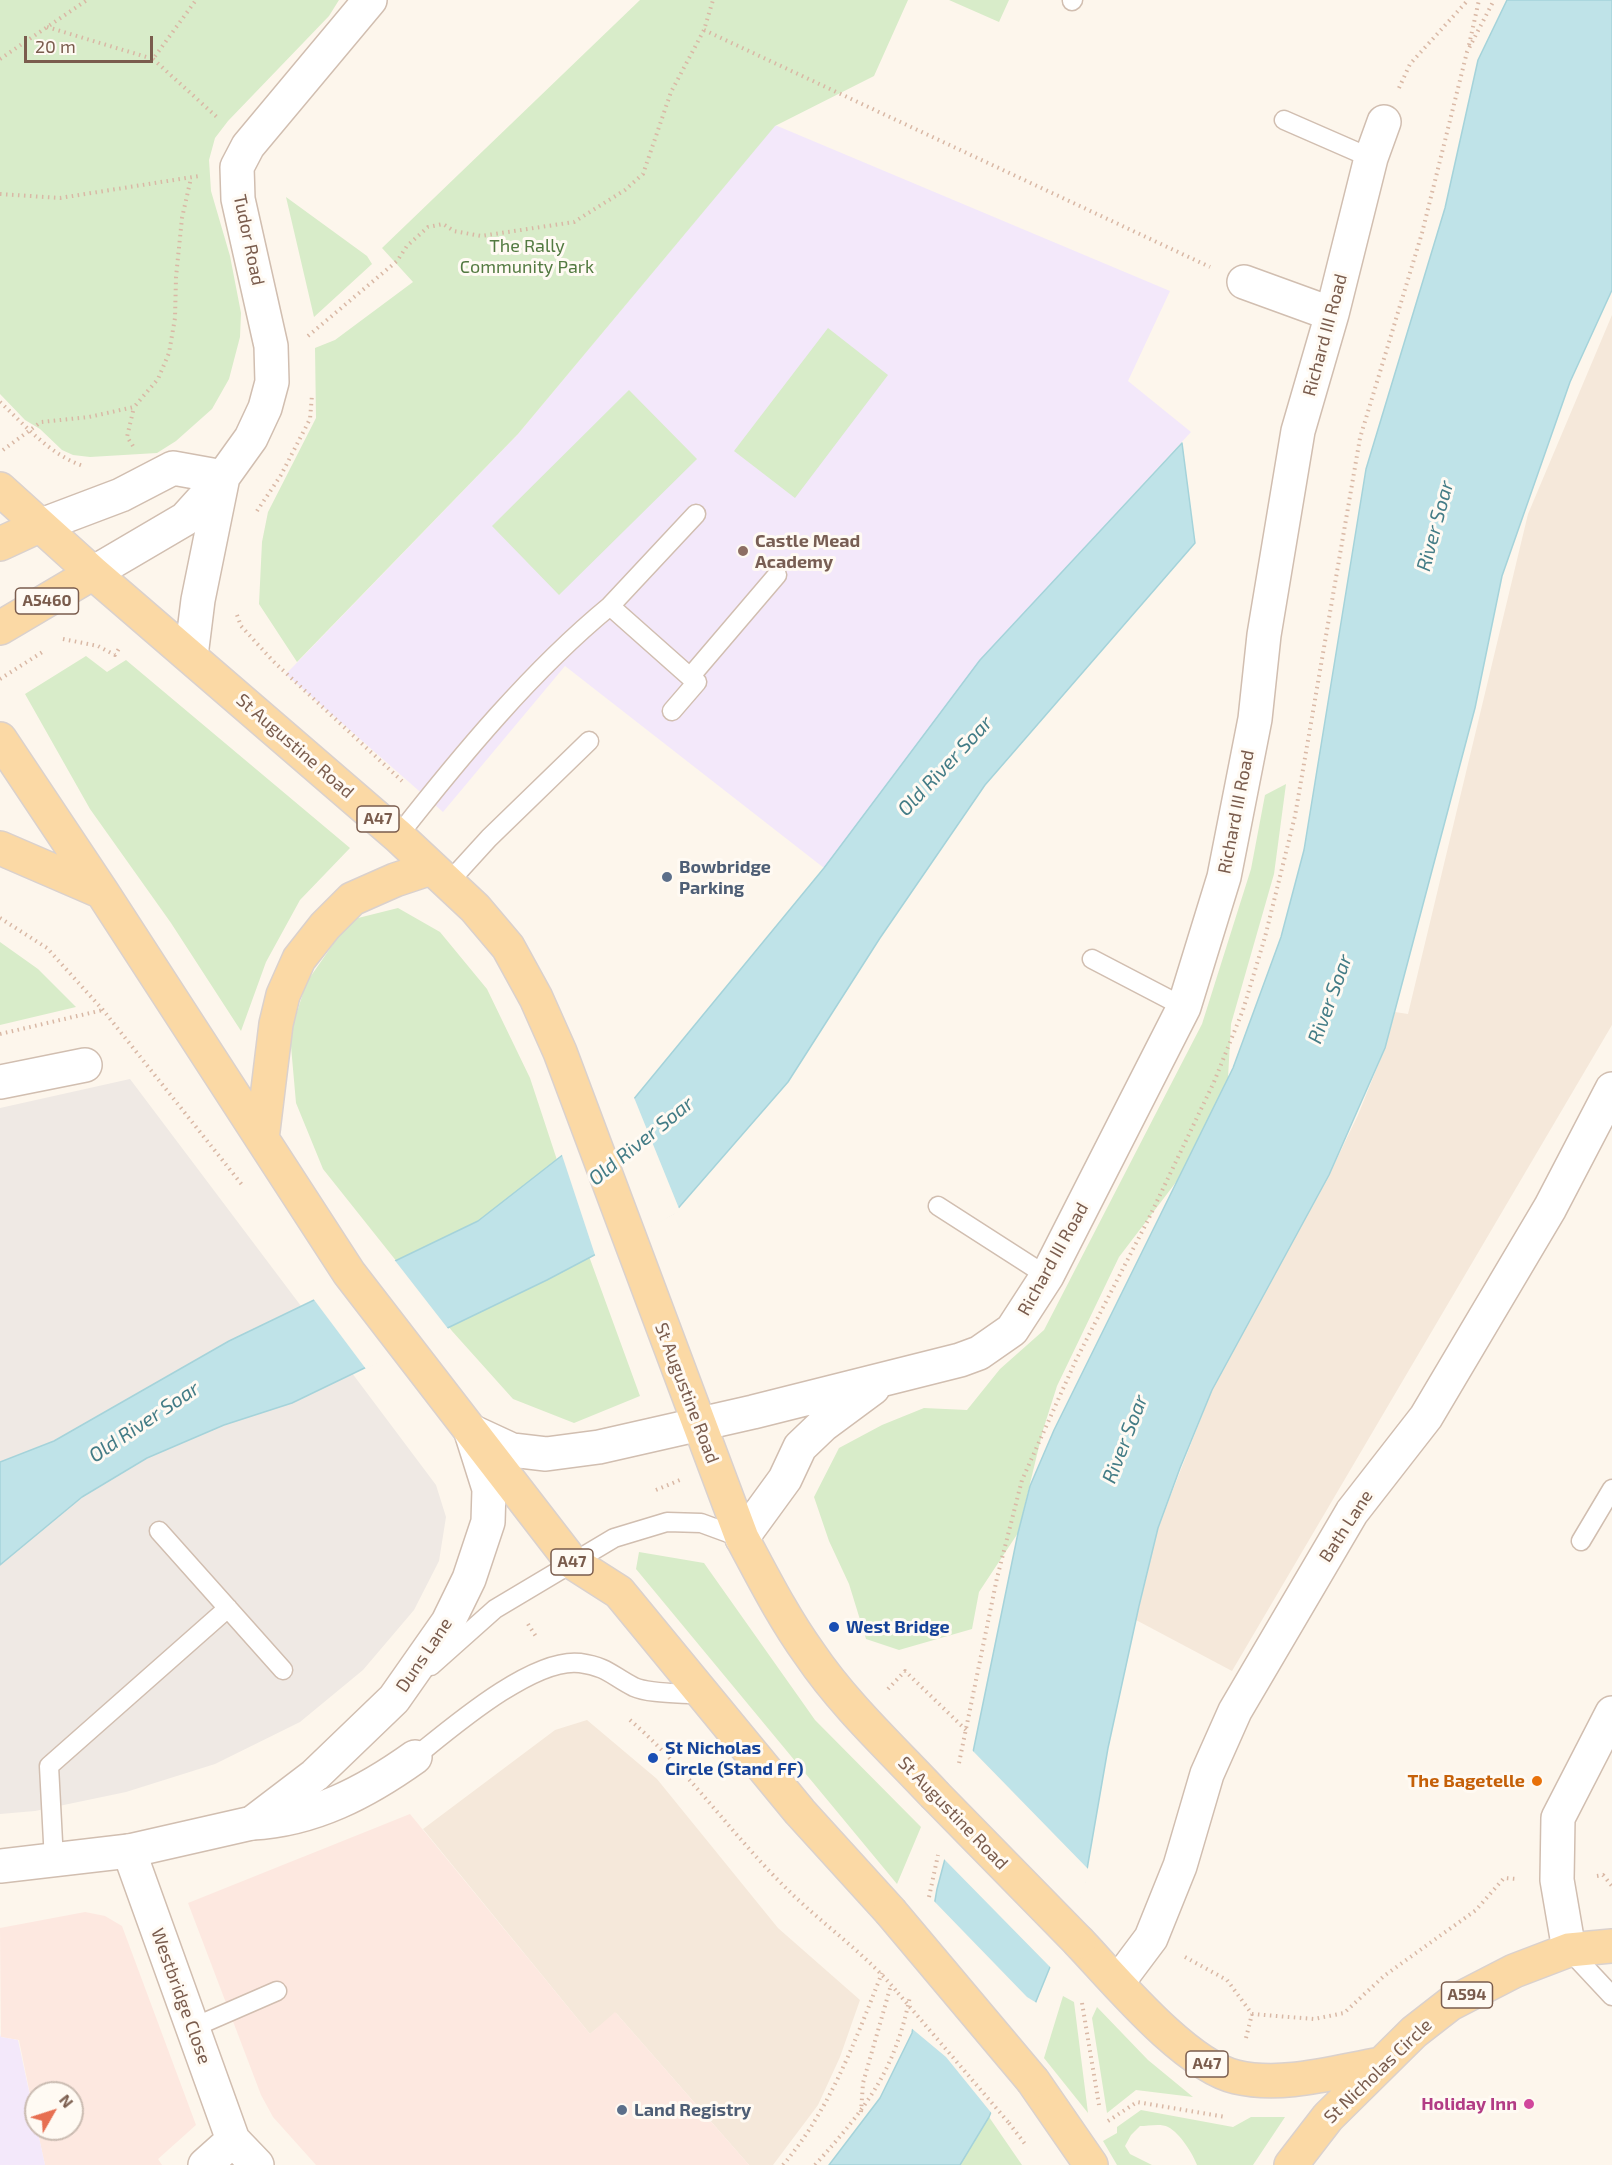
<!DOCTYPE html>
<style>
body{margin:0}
#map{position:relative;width:1612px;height:2165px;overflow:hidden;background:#fdf6ec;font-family:"Exo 2",sans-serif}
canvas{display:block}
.north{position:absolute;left:24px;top:2081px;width:60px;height:60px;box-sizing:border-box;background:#fffaf3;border:2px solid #cabbb1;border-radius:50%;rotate:51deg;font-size:16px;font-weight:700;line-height:24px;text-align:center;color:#7a5c4d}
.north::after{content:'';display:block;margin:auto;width:21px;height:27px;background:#e76f51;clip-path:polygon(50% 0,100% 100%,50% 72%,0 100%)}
.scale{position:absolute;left:24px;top:36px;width:129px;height:27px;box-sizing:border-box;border:3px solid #7a5c4d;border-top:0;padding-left:8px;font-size:18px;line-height:21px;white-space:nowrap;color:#7a5c4d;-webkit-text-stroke:4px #fffaf3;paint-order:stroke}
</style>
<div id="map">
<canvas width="1612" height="2165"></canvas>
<div class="north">N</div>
<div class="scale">20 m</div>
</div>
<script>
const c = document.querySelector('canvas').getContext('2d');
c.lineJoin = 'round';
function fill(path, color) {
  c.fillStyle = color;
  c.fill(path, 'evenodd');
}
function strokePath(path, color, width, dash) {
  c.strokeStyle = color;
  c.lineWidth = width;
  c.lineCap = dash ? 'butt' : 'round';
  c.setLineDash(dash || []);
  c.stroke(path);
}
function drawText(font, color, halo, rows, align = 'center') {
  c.font = font + ' "Exo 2",sans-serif';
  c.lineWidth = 6;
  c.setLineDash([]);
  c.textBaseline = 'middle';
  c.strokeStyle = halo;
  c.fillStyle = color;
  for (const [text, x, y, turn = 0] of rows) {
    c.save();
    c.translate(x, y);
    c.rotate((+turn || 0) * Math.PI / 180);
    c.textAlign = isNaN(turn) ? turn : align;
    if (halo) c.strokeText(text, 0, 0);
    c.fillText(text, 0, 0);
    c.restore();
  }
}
const residential = new Path2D(`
 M1612 315V1025L1232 1671 1136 1620 1158 1528 1212 1390 1329 1175 1358 1115 1385 1048 1395 1012 1408 1014 1528 514Z
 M587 1720 657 1779 778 1928 860 2000 840 2057 818 2105 773 2165H749L616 2013 590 2034 423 1829 555 1730Z`);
const commercial = new Path2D(`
 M410 1814 590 2034 615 2012 749 2165H316L273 2117 261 2095 188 1903Z
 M85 1912 105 1916 122 1926 196 2125 158 2159 162 2165H45L37 2129H72V2093H36V2124L19 2040 1 2037 0 1928Z`);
const industrial = new Path2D(`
 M130 1079 301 1306 229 1341 54 1441 0 1462V1108Z
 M352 1373 436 1485 446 1517 439 1561 414 1610 363 1670 300 1722 215 1764 126 1792 35 1811 0 1814V1565L82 1497 147 1458 224 1425 292 1403Z`);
const education = new Path2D(`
 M775 125 1170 291 1128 381 1191 432 980 660 824 868 565 666 443 812 286 674 518 434Z
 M0 2034 1 2037 18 2040 45 2165H0Z`);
const green = new Path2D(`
 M0 0H339L329 16 228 121 215 138 209 160 211 191 230 256 241 313 240 337 229 379 212 409 176 441 157 453 90 457 73 455 62 450 40 429 25 420 0 394Z
 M640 0H908L874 76 775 126 518 434 297 662 259 604 262 542 268 512 316 418 315 348 335 340 413 282 382 248Z
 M949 0H1009L999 22Z
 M286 197 367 256 372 264 314 317Z
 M828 328 888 375 795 498 734 451Z
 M629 390 697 459 559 595 492 526Z
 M86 656 107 672 126 660 350 848 300 900 266 962 241 1031 171 923 90 809 25 694Z
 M1286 784 1274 874 1231 1024 1228 1078 1183 1173 1119 1257 1057 1386 1043 1430 1018 1533 979 1592 972 1629 899 1650 866 1639 849 1584 829 1541 814 1497 839 1448 882 1425 924 1408 967 1410 1000 1369 1044 1330 1202 1024 1251 869 1265 795Z
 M398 908 440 932 487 989 530 1078 586 1248 640 1396 574 1423 513 1399 452 1331 323 1169 296 1103 290 1035 306 983 350 920Z
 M0 942 38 969 76 1007 0 1025Z
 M639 1552 704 1563 815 1720 921 1827 897 1884 636 1569Z
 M1063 1996 1074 2002 1088 2113 1044 2058Z
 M1097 2007 1148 2060 1193 2097 1136 2090 1107 2113 1092 2018Z
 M1141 2110 1233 2127 1251 2117H1285L1253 2165H1197C1193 2154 1180 2133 1168 2127 1161 2123 1148 2126 1140 2126L1131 2135 1125 2146 1130 2154 1152 2165H1117L1103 2141 1117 2133V2127Z
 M989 2117 1022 2165H960Z`);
const water = new Path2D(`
 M1507 0H1612V290L1570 382 1502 576 1475 708 1385 1048 1329 1175 1212 1390 1180 1468 1158 1528 1139 1606 1108 1748 1085 1881 989 2117 960 2165H829L880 2098 912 2033 937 1889 972 1757 1018 1533 1030 1486 1054 1430 1233 1068 1281 937 1304 850 1366 469 1445 208 1478 60Z
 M1182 443 1195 543 985 785 880 938 788 1082 674 1213 547 1280 292 1403 224 1425 147 1458 82 1497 0 1565V1462L54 1441 229 1341 478 1221 633 1100 824 868 980 660Z`);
const pier = new Path2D(`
 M633 1095 680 1211 596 1258 561 1152Z
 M393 1258 449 1330 366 1369 312 1297Z
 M971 1749 1090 1871 1053 1970 942 1857Z
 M932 1899 1027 1997 1040 2005 993 2115 946 2057 910 2027Z`);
const path = new Path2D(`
 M47 27 153 59 196 0
 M704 30 1210 267
 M1469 45 1479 0
 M0 59 87 0
 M153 59 219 119
 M1399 88 1410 64 1468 0
 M0 194 60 198 199 176
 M308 336 397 261 407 246 428 227 443 224 454 231 481 236 574 222 625 190 643 174 671 92 704 30 713 0
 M0 402C26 426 49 454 83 466
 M133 446 127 437 134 407
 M3 450 41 422 89 417 134 407 158 379 169 353 175 318 176 277 182 218 191 178
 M257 511 281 475 310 419 312 395
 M237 615 241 626 273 661 402 781
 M63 639 98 646 115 655 120 647
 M0 679 44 651
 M0 918 47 948 103 1010 243 1186
 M0 1034 103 1010
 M656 1490 680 1480
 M528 1624 537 1638
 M888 1689 905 1671 966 1730
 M630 1720C690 1772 734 1838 791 1893 826 1927 867 1955 898 1993
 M959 1763 997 1578 1022 1480 1076 1360 1148 1220 1214 1082 1243 1010 1265 937 1295 816 1360 438 1422 233 1467 52 1494 0
 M1597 1876 1603 1875 1612 1886
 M929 1897 938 1855
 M1185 1957 1227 1980 1252 2014 1314 2019 1344 2013 1384 1976 1476 1910 1504 1878 1518 1879
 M1082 2003 1099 2105
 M1246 2038 1252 2014
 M861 2112 863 2083 891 1985
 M1108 2121 1137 2102 1225 2117
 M1009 2123 1025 2144
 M783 2165C831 2108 855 2041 882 1973
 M815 2165C865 2109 895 2072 910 1996`);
const service = new Path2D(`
 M1072 1 1073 0
 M1284 120 1371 158
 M610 606 696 514
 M672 711 697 682 690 677
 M398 836C460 757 532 670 610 606L690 677 777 575
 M448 883 489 838 589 741
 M1092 959 1184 1007
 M938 1206 1047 1276
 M159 1531 283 1670
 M1581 1541 1612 1489
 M431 1666 495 1609 614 1538 667 1522 701 1523 742 1538
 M415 1757C451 1728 533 1657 580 1663 608 1667 612 1676 634 1687 649 1694 684 1693 702 1695
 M54 1861 49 1766 228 1608
 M1569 1950 1612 1996
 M192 2028 277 1991`);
const minor = new Path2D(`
 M1244 282 1332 314
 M39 526 121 495 173 468 223 477
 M93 573 185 519 223 477 251 438 265 408 272 382 271 346 238 199 237 167 248 146 370 0
 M191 656 198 600 223 477
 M0 1082 85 1065
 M471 1431 512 1450 546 1454 599 1447 753 1412 960 1360 979 1353 1012 1330 1047 1276 1184 1007 1224 877 1255 719 1264 635 1298 431 1332 314 1371 158 1384 122
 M742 1538 785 1479 800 1447 823 1425 873 1388
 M252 1823C313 1820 366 1792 415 1757
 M129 1851 233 2140 257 2165
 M1569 1950 1557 1880 1558 1818 1612 1713
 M1118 1982 1151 1938 1180 1866 1207 1774 1235 1711 1352 1512 1426 1417 1550 1208 1612 1089
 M205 2165 233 2140`);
const tertiary = new Path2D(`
 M0 1866 129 1851 252 1823 315 1775 394 1699 448 1622 469 1579 488 1522 489 1489 471 1432`);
const primary = new Path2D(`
 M0 489 93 573 398 836 475 908 508 947 536 998 560 1052 742 1538C763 1577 783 1617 809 1653 844 1705 892 1749 934 1794
 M0 544 39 526
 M0 628 93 573
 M0 739 102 892 349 1273 572 1562 619 1592 800 1812 890 1911
 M0 848 102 892
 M262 1139 276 1024 283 995 299 959 325 926 352 899 395 880 431 868
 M1079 1942C1115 1980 1185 2065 1236 2077 1283 2088 1335 2072 1381 2064
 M1033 2081 1091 2165
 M1291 2165 1328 2117 1414 2032 1450 2004 1514 1971 1569 1950 1612 1946`);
const pathBridge = new Path2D(`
 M898 1993 1009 2123`);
const primaryBridge = new Path2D(`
 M934 1794 1079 1942
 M890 1911 1033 2081`);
const markers = [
 [743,551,6,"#8d6e63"],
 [667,877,6,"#5c6f8a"],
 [834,1627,6,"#1a4fb4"],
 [653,1758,6,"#1a4fb4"],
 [1537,1781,6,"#e8710a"],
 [1529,2104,6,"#d1479c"],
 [622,2110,6,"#5c6f8a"]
];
const shields = [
 [47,601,63],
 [378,819,42],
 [572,1562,42],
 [1467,1995,51],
 [1207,2064,42]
];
const shieldNames = [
 ["A5460",47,601],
 ["A47",378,819],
 ["A47",572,1562],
 ["A594",1467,1995],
 ["A47",1207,2064]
];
const streetNames = [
 ["Tudor Road",249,240,78],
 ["Richard III Road",1325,335,-75],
 ["St Augustine Road",295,746,41],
 ["Richard III Road",1236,812,-79],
 ["Richard III Road",1053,1259,-61],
 ["St Augustine Road",687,1393,69],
 ["Bath Lane",1346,1526,-57],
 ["Duns Lane",424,1655,-56],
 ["St Augustine Road",953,1813,46],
 ["Westbridge Close",181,1996,70],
 ["St Nicholas Circle",1378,2071,-44]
];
const parkNames = [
 ["The Rally",527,246],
 ["Community Park",527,267]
];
const educationNames = [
 ["Castle Mead",755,541],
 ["Academy",755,562]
];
const serviceNames = [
 ["Bowbridge",679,867],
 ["Parking",679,888],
 ["Land Registry",634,2110]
];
const transitNames = [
 ["West Bridge",846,1627],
 ["St Nicholas",665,1748],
 ["Circle (Stand FF)",665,1769]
];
const foodNames = [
 ["The Bagetelle",1525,1781]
];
const hotelNames = [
 ["Holiday Inn",1517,2104]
];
const waterNames = [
 ["River Soar",1435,526,-75],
 ["Old River Soar",945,766,-47],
 ["River Soar",1330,999,-70],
 ["Old River Soar",641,1141,-39],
 ["Old River Soar",144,1422,-34],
 ["River Soar",1125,1439,-69]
];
fill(residential, '#f5e8da');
fill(commercial, '#fde8e0');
fill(industrial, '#efe9e4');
fill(education, '#f3e8fa');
fill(green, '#d8ecc9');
fill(water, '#bfe3e8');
strokePath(water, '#a5d3da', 1.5);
fill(pier, '#fdf6ec');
strokePath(service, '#d1beb0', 21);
strokePath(minor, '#d1beb0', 36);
strokePath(tertiary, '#d1beb0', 36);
strokePath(primary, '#dad1cd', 36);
strokePath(path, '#d9b8a5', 4, [1.5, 4.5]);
strokePath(service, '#fff', 18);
strokePath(minor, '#fff', 33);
strokePath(tertiary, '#fff', 33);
strokePath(primary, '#fbd9a5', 33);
strokePath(primaryBridge, '#dad1cd', 36, []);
strokePath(pathBridge, '#d9b8a5', 4, [1.5, 4.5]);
strokePath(primaryBridge, '#fbd9a5', 33);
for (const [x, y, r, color] of markers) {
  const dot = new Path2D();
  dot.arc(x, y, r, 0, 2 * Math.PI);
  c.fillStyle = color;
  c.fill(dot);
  strokePath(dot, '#fffaf3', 2);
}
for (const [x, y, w] of shields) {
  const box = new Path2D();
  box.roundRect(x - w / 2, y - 13, w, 26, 4.5);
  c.fillStyle = '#fffaf3';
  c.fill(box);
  strokePath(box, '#7a5c4d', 1.5);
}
drawText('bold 16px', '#7a5c4d', null, shieldNames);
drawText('18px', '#7a5c4d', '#fffaf3', streetNames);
drawText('18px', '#537a41', '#fffaf3', parkNames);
drawText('bold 18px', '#785e54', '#fffaf3', educationNames, 'left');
drawText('bold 18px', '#4e5e75', '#fffaf3', serviceNames, 'left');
drawText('bold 18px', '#164399', '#fffaf3', transitNames, 'left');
drawText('bold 18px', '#c56008', '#fffaf3', foodNames, 'right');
drawText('bold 18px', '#b23c85', '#fffaf3', hotelNames, 'right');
drawText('italic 20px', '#437c86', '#fffaf3', waterNames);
</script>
